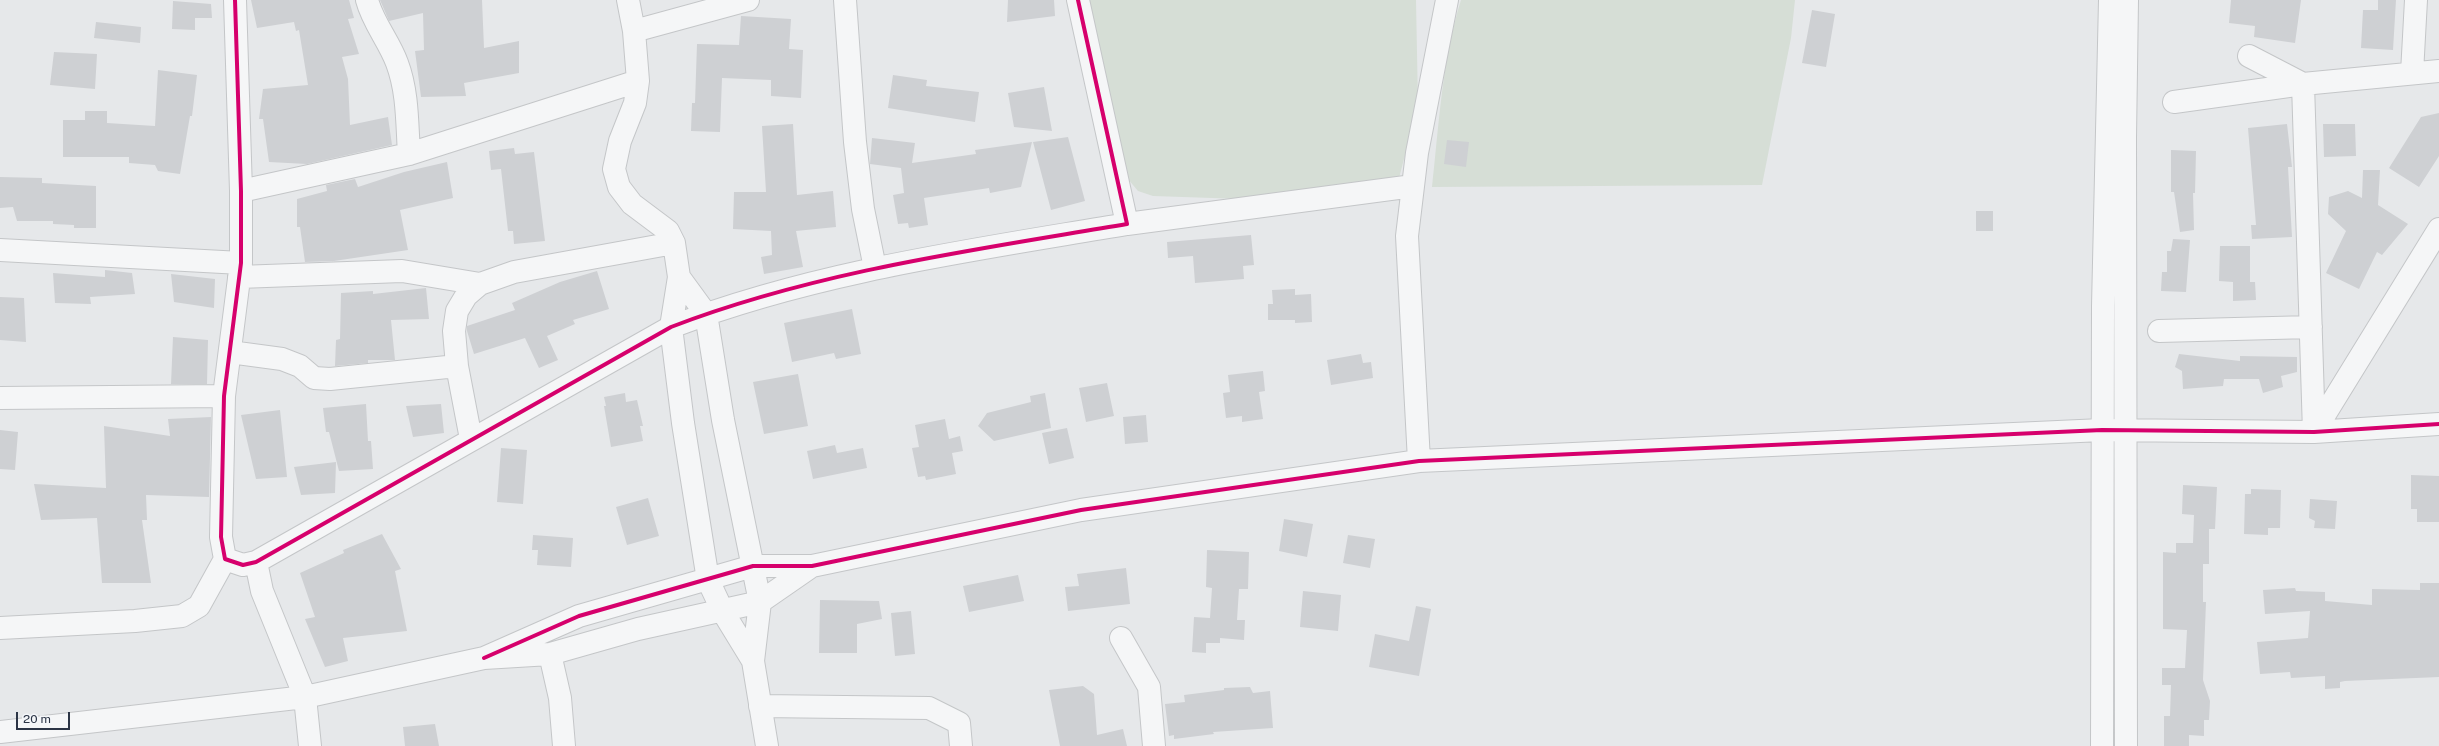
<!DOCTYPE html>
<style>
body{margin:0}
#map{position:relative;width:2439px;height:746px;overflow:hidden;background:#e6e8ea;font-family:"Public Sans",sans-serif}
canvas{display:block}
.scale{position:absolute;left:16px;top:712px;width:54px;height:18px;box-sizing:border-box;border:2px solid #2b3445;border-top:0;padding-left:5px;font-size:12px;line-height:14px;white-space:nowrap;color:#2b3445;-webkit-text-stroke:3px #f4f6f9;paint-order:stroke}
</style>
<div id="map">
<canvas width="2439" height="746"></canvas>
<div class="scale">20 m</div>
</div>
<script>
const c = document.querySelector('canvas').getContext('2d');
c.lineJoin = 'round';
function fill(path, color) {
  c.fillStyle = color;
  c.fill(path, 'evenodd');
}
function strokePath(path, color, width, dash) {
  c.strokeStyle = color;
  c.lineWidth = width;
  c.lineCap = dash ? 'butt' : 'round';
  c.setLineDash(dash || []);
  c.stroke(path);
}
const green = new Path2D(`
 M1082 0H1416L1418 105 1398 182 1242 199 1153 196 1138 191 1123 173Z
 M1461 0H1795L1791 38 1762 185 1432 187C1439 125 1442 60 1461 0Z`);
const building = new Path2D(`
 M251 0H349L354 18 348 19 359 54 342 57 348 79 350 125 388 117 392 145 307 164 269 162 263 119H259L263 89 308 85 299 30 296 31 294 22 257 28Z
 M380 0H482L484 48 519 41V73L464 83 466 96 421 97 415 51 424 50 423 13 389 21Z
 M1008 0H1054L1055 16 1007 22Z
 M2231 0H2301L2295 43 2254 37 2255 26 2229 23Z
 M2378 0H2396L2393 50 2361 48 2363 10H2378Z
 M173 1 211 4 212 18H195V30L172 29Z
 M1812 10 1835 14 1826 67 1802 63Z
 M741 16 791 19 789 49 803 50 801 98 771 96V80L722 78 720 132 691 131 692 103H695L697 44 739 45Z
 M96 22 141 27 140 43 94 38Z
 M54 52 97 54 95 89 50 85Z
 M158 70 197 75 192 116H190L180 174 158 171 155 165 129 163V157H63V120H85V111H107V123L155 126Z
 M893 75 927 80 926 86 979 92 975 122 888 108Z
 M1044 87 1052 131 1014 127 1008 93Z
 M2439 113V156L2419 187 2389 168 2421 117Z
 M793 124 797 195 833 191 836 227 796 231 803 267 764 274 761 257 772 255 771 231 733 229 734 192H766L762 126Z
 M2287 124 2292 167H2288L2292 237 2252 239 2251 225H2256L2248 128Z
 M2323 124H2355L2356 156 2324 157Z
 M1068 137 1085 201 1051 210 1033 142Z
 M872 138 915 143 912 163 976 154 975 150 1032 142 1021 187 990 193 989 188 924 198 928 225 909 228 908 223 898 224 893 195 904 193 901 168 870 164Z
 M1447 140 1469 142 1466 167 1444 164Z
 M514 148 515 154 534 152 545 241 514 244 513 231H508L501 169 491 170 489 151Z
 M2171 150 2196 151 2195 193H2193L2194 230 2180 232 2174 192H2171Z
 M447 162 453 198 400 210 408 250 334 261 305 262 300 227H297V199L327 191 326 185 355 179 358 187 404 172Z
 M2363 170H2380L2378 205 2408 224 2382 255 2377 252 2359 289 2326 273 2346 231 2328 214 2329 197 2348 191 2362 198Z
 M0 177 42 178V183L96 186V228H74V225L53 224V221H17L13 207 0 208Z
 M1976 211H1993V231H1976Z
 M1251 235 1254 265 1243 266 1244 279 1195 283 1193 256 1168 258 1167 242Z
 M2173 239 2190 240 2186 292 2161 291 2162 272H2167V251H2171Z
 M2220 246H2250V282H2255L2256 300 2233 301V282L2219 281Z
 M105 270 132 273 135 294 90 297 91 304 55 303 53 273 105 277Z
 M597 271 609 309 573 320 575 324 547 336 558 360 539 368 525 338 474 354 467 331V326L515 310 512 303 560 282Z
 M171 274 215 279 214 308 174 302Z
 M426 288 429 319 391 320 395 360H368V363L335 366 336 340 340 339 341 293 373 291V294Z
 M1295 289V295L1311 294 1312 322 1295 323V320H1268V304H1273L1272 290Z
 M0 297 24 298 26 342 0 340Z
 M852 309 861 354 836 359 834 353 792 362 784 323Z
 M173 337 208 340 207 384H171Z
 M1361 354 1363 363 1371 362 1373 378 1331 385 1327 360Z
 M2179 354 2240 361V356L2297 357V372L2281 376 2283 387 2263 393 2259 379H2224L2223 386 2183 389 2182 371 2175 367Z
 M1263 371 1265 391 1259 392 1263 419 1242 422V416L1226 418 1223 393 1230 392 1228 375Z
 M798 374 808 426 764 434 753 382Z
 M1107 383 1114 416 1086 422 1079 388Z
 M625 393 626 402 637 400 643 426H640L643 441 611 447 604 406H606L604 397Z
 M1045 393 1051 428 994 441 978 426 987 413 1031 402 1030 396Z
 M366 404 368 441H371L373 469 339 471 329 432H326L323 408Z
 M441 404 444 433 413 437 406 406Z
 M280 410 287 477 256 479 241 415Z
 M1146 415 1148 442 1125 444 1123 417Z
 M211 417 209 497 146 495 147 520H142L151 583H102L97 518 41 520 34 484 106 488 104 426 170 436 168 419Z
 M945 419 949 439 960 436 963 451 952 453 956 474 926 480 925 476 918 477 912 448 919 447 915 425Z
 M1067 428 1074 458 1049 464 1042 433Z
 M0 430 18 432 15 470 0 469Z
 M835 445 837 453 863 448 867 468 813 479 807 451Z
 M501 448 527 450 523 504 497 502Z
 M336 462 335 493 301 495 294 467Z
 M2411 475 2439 476V522H2417V509H2411Z
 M2183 485 2217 487 2215 529H2209V564H2203V602H2206L2203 680 2210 701 2209 720H2204V736L2189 735V746H2164V716H2170L2171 685H2162V668H2185L2187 630 2163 629V552L2176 553V543H2193L2194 515 2182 514Z
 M2251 489 2281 490 2280 528H2268V535L2244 534 2245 494H2251Z
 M648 498 659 536 627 545 616 507Z
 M2310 499 2337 501 2335 529 2314 528 2315 521 2309 518Z
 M1284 519 1313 524 1307 557 1279 551Z
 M382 534 401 569 395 571 407 631 343 638 348 661 325 667 305 619 315 617 300 573 344 553 343 550Z
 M533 535 573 538 571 567 537 565 538 550H532Z
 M1348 535 1375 539 1370 568 1343 563Z
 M1207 550 1249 552 1248 589H1239L1237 620H1245L1244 640 1220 638V643H1206V653L1192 652 1194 617 1210 618 1212 588 1206 587Z
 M1126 568 1130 604 1068 611 1065 587 1079 586 1077 574Z
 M1018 575 1024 601 969 612 963 586Z
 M2420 583H2439V677L2345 681 2340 682V688L2325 689V676L2291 678 2290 672 2260 674 2257 642 2308 638 2310 611 2265 614 2263 590 2295 588 2296 591 2325 592V601L2372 605V589L2420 590Z
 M1303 591 1341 595 1338 631 1300 627Z
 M820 600 879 601 882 619 857 624V653H819Z
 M1416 606 1431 609 1419 676 1369 667 1375 634 1409 641Z
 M911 611 915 654 895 656 891 613Z
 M1083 686 1094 694 1097 735 1123 729 1127 746H1060L1049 690Z
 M1250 687 1253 693 1270 691 1273 728 1213 732 1214 734 1174 739V735L1169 736 1165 704 1185 702 1184 695 1224 690V688Z
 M435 724 439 746H405L403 727Z`);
const minor = new Path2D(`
 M235 0 241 191V263L224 396 221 537 225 559 243 565 256 562 671 327C817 271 974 250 1127 224L1078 0
 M367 0C373 23 389 41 397 63 408 92 407 124 409 154
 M628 0 634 31 638 81 635 103 620 141 614 169 619 187 632 204 668 231 674 243 679 277 671 327 683 423 708 580 723 612 753 661
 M845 0 855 142 863 209 875 268
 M634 31 748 0
 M2249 56 2303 84 2314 432
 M2412 73 2416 0
 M2174 102 2303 84 2439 71
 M241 191 409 154 638 81
 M1127 224 1413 186
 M0 250 241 263
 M239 277 402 271 480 284
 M679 277 706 314 723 420 760 602 753 661 767 746
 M2159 331 2311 327
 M230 352 282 359 300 366 314 378 330 379 457 366
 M0 398 224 396
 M2314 432 2439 229
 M471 439 457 366 454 331 457 311 466 296 480 284 514 272 674 243
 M1419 461 1407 236 1417 153 1447 0
 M256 562 262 591 305 697 310 746
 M0 628 135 621 182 616 199 606 225 559
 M1121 638 1149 687 1154 746
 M550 654 560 698 564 746
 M484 658 579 616 753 566H812L1081 510 1419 461 2102 430 2314 432 2439 424
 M760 706 929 708 959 723 961 746
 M0 732 305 697 484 658 550 654 638 629 760 602 812 566
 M2102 746 2103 306 2110 0
 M2126 746 2125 138 2127 0`);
const cycleway = new Path2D(`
 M235 0 241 191V263L224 396 221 537 225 559 243 565 256 562 671 327C817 271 974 250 1127 224L1078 0
 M484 658 579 616 753 566H812L1081 510 1419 461 2102 430 2314 432 2439 424`);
fill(green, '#d6ded6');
fill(building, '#ced0d3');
strokePath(minor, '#c4c6c8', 24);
strokePath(minor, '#f5f6f7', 22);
strokePath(cycleway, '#d6006c', 4);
</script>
